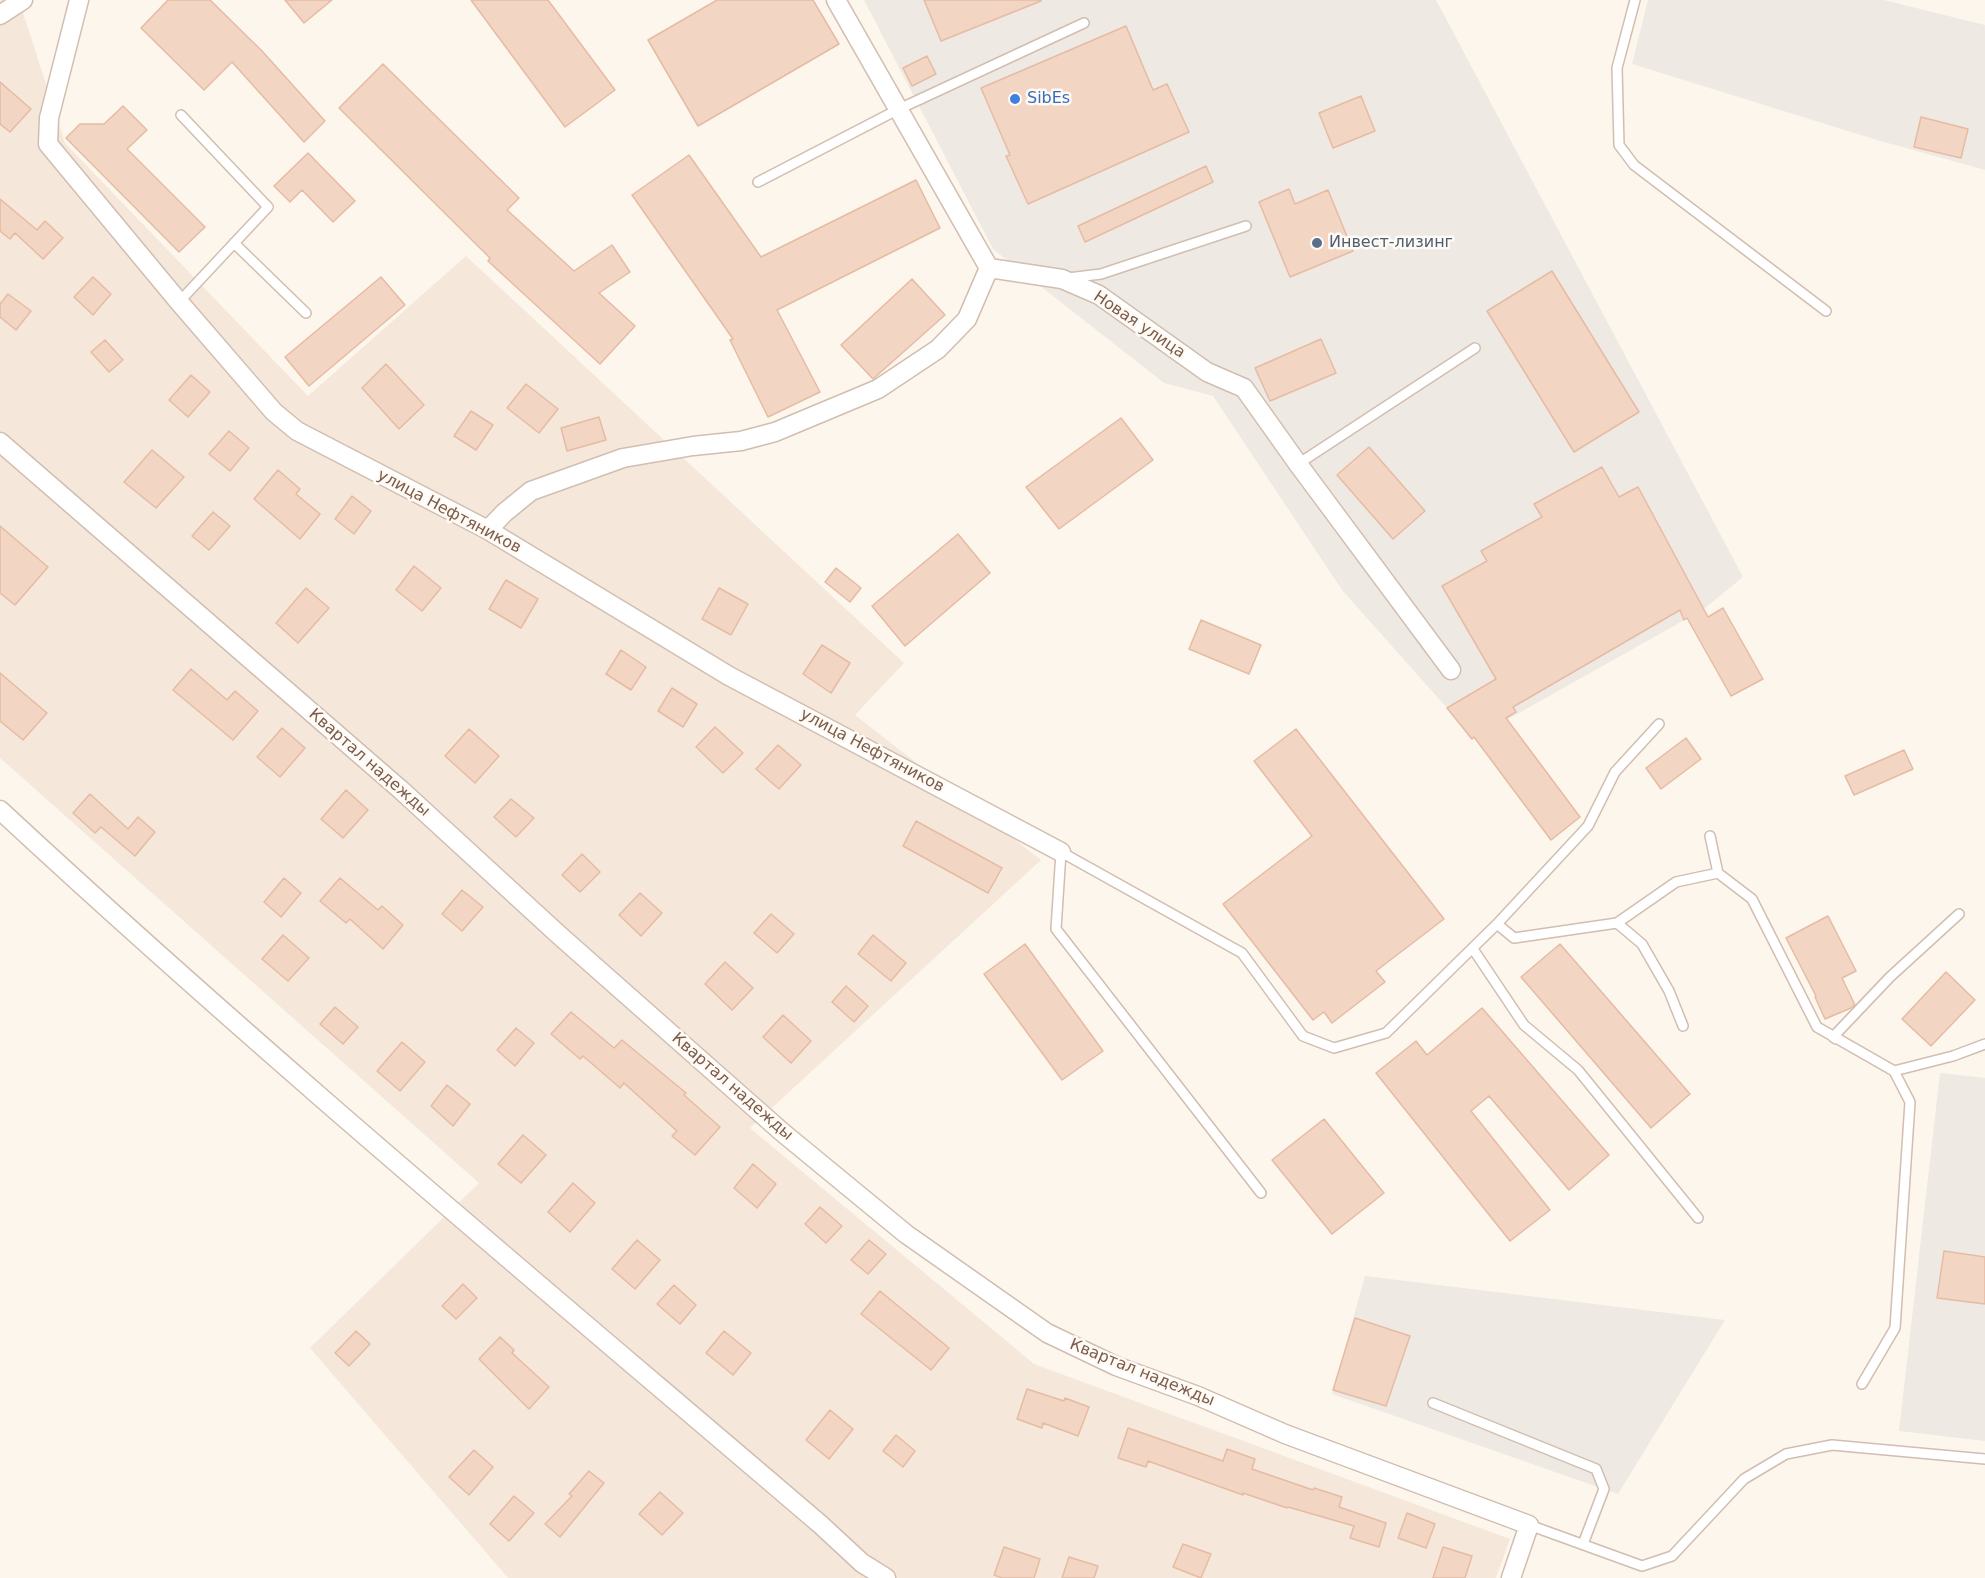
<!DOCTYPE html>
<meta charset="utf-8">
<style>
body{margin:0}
canvas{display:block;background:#fdf6ec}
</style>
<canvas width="1985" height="1578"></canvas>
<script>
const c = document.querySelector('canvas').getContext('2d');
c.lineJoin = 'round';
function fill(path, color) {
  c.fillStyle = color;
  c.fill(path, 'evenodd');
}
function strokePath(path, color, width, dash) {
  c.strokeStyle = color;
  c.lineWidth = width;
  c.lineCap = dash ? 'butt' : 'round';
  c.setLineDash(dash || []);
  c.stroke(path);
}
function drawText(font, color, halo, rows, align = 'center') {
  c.font = font + ' "DejaVu Sans",sans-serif';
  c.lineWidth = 5;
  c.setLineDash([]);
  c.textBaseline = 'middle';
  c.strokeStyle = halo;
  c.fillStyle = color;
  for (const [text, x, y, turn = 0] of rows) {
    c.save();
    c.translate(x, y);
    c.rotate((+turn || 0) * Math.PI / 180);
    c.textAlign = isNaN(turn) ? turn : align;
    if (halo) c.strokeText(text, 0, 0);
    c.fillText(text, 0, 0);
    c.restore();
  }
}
const residential = new Path2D(`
 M0 0H19L65 143 308 396 466 256 904 663 855 715 1041 860 750 1128 1034 1364 1510 1539 1496 1578H508L310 1348 479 1183 0 758Z`);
const industrial = new Path2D(`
 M864 0H1436L1743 577 1704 609 1471 740 1447 708 1342 590 1213 396 1164 383 993 249Z
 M1648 0H1884L1985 25V170L1877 140 1632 64Z
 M1940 1073 1985 1078V1441L1899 1431Z
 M1365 1276 1725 1320 1618 1494 1332 1394Z`);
const building = new Path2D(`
 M168 0H210L262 51 325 121 304 142 232 62 204 90 141 28Z
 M285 0H332L304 23Z
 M471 0H548L615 90 565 127Z
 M717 0H813L839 44 698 126 648 40Z
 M924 0H1041V1L941 41Z
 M1126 26 1153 90 1167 84 1189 132 1028 204 1006 156 1010 155 981 88Z
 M927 56 936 74 912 86 903 68Z
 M383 64 519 198 507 210 574 271 612 245 630 272 599 293 635 326 600 364 488 261 490 258 339 108Z
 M0 82 31 109 10 132 0 124Z
 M1361 96 1375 131 1333 148 1319 113Z
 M123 106 147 130 127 149 205 227 179 252 66 138 80 124H104Z
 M1921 117 1968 129 1961 158 1914 147Z
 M308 153 355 201 333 222 302 190 290 202 274 186Z
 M689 155 761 257 916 180 940 228 777 310 820 392 768 417 730 340 733 339 632 195Z
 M1206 166 1213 182 1085 242 1078 226Z
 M1289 189 1295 204 1328 190 1353 251 1290 277 1259 202Z
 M0 199 37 230 45 221 63 238 43 259 15 233 10 239 0 231Z
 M1552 271 1639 412 1574 452 1487 311Z
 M93 277 111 294 93 315 74 297Z
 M381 277 405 305 309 386 285 357Z
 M912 279 945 315 873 379 841 345Z
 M8 294 31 311 16 330 0 317V304Z
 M1321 339 1336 373 1270 401 1255 368Z
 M105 340 123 360 109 372 91 352Z
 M386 364 424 405 399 429 362 388Z
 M191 375 210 392 188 417 169 400Z
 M526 384 558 409 539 433 507 408Z
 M471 411 493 425 476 450 454 436Z
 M599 417 606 440 567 451 561 428Z
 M1121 418 1153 460 1059 529 1026 487Z
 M229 431 249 448 230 471 209 454Z
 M1369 447 1425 511 1393 539 1337 475Z
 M152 450 184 477 156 508 124 482Z
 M1602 467 1619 497 1638 487 1708 617 1723 608 1763 679 1731 696 1687 618 1684 620 1680 610 1513 707 1516 712 1506 718 1580 817 1551 840 1474 737 1472 739 1447 708 1496 679 1442 586 1487 561 1481 551 1542 517 1534 504Z
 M278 470 300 489 296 494 320 514 300 539 254 499Z
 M352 496 371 511 354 534 335 519Z
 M213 512 230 526 209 550 192 536Z
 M0 526 48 567 15 605 0 593Z
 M958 534 990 573 905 646 872 606Z
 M414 566 441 588 422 611 396 590Z
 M836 568 861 588 850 602 825 582Z
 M506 580 538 599 521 628 489 609Z
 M306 588 329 608 298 643 276 623Z
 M719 588 748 604 731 635 702 619Z
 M1201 620 1261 645 1249 674 1189 649Z
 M822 645 850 663 831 693 803 674Z
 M621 650 646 667 631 690 606 674Z
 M191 669 227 700 235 691 258 711 233 740 173 690Z
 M0 673 47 713 23 740 0 721Z
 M672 688 697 704 683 727 658 711Z
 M715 727 743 753 723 773 696 747Z
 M282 728 305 748 280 777 257 757Z
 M469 729 499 756 475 783 445 756Z
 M1296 729 1444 919 1376 971 1385 982 1332 1023 1324 1012 1313 1020 1223 904 1312 836 1254 761Z
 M1686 738 1701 759 1661 789 1646 768Z
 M778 745 801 765 779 789 756 769Z
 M1904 750 1913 769 1854 795 1845 776Z
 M346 790 368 810 343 838 321 819Z
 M90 794 128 829 138 817 155 832 135 856 101 827 95 833 73 813Z
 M511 799 534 818 516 837 494 817Z
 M916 821 1002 868 988 893 903 846Z
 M582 854 600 872 580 892 562 875Z
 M284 878 301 893 281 917 264 902Z
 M340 878 378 910 382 906 403 925 383 949 350 919 346 923 320 901Z
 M462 890 483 907 462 931 442 914Z
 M640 893 662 913 641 936 619 915Z
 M771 914 794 934 777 953 754 933Z
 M1828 916 1856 971 1842 978 1855 1005 1851 1008 1825 1019 1815 997 1816 996 1786 938Z
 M283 935 309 958 288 981 262 959Z
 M873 935 906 963 891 981 858 954Z
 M1025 944 1103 1051 1062 1080 984 974Z
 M1560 944 1690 1094 1651 1128 1521 977Z
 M725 962 753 988 732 1010 705 984Z
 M1946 972 1975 1000 1931 1046 1902 1019Z
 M846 986 868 1006 854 1022 832 1002Z
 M335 1007 358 1027 343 1044 320 1024Z
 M1482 1008 1609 1155 1569 1190 1489 1096 1471 1111 1550 1210 1510 1241 1376 1073 1416 1041 1427 1055Z
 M571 1012 614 1048 622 1040 686 1093 684 1095 720 1127 695 1155 672 1136 677 1131 624 1083 620 1088 583 1056 580 1059 551 1034Z
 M783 1015 811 1041 791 1063 763 1037Z
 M516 1028 534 1043 515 1066 497 1050Z
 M402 1042 425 1062 400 1091 377 1071Z
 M447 1085 470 1104 453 1126 431 1106Z
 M1324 1119 1384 1193 1332 1234 1272 1160Z
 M523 1135 546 1155 521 1183 498 1164Z
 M753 1164 776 1184 757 1208 734 1188Z
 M573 1183 595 1203 570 1232 548 1212Z
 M820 1207 842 1226 826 1243 805 1224Z
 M637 1240 660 1260 635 1289 612 1269Z
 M869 1240 886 1254 868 1274 851 1260Z
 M1944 1251 1985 1257V1304L1937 1298Z
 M463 1284 477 1298 456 1319 442 1306Z
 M674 1285 696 1305 680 1324 657 1304Z
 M880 1291 949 1348 931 1370 861 1314Z
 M1355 1318 1410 1336 1386 1406 1333 1390Z
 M356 1331 370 1344 349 1366 335 1353Z
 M724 1331 751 1353 733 1375 706 1353Z
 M500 1337 514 1350 512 1353 549 1387 529 1409 479 1359Z
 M1027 1389 1064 1401 1065 1398 1089 1407 1078 1436 1043 1423 1042 1428 1017 1419Z
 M830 1410 853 1429 829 1459 806 1440Z
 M1128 1428 1223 1461 1227 1449 1255 1459 1252 1469 1313 1490 1314 1488 1342 1497 1339 1507 1386 1523 1379 1547 1350 1538 1354 1526 1288 1507 1287 1508 1243 1493V1495L1148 1461 1146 1467 1118 1458Z
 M896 1435 915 1451 903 1467 883 1451Z
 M474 1450 493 1467 469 1495 449 1477Z
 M589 1471 604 1483 560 1537 545 1524 572 1496 569 1494Z
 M660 1492 683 1513 662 1535 639 1514Z
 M514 1496 534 1513 509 1541 490 1524Z
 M1407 1513 1435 1524 1426 1548 1398 1538Z
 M1183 1544 1211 1554 1201 1578 1173 1567Z
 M1004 1547 1040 1559 1034 1578H1002L994 1575Z
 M1443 1547 1472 1556 1465 1578H1433Z
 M1069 1557 1098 1566 1094 1578H1062Z`);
const lane = new Path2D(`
 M1635 0 1617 68 1619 145 1634 165 1826 311
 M758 182 899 109 1084 23
 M234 243 306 313
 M1068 278 1101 274 1246 226
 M179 302 268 207 181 115
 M1298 464 1475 348
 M1710 836 1718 873
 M1617 923 1642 944 1669 991 1683 1026
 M1497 924 1588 826 1615 772 1659 724
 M1473 949 1524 1025 1578 1070 1698 1218
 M1836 1039 1833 1037 1890 977 1959 914
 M1261 1193 1056 929 1061 852 1242 953 1303 1036 1334 1048 1386 1033 1497 924 1514 938 1617 923 1676 882 1718 873 1752 899 1817 1027 1894 1071 1953 1056 1985 1044
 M1862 1384 1895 1328 1910 1102 1894 1071 1890 1069
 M1433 1403 1596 1469 1604 1489 1583 1544
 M1529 1525 1642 1566 1672 1556 1744 1479 1786 1454 1832 1445 1985 1459`);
const street = new Path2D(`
 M79 0 49 118 48 144 179 302 274 412 297 431 488 530 729 676 1061 852
 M836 0 989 268 1062 279 1099 295 1207 372 1244 388 1298 464 1451 670
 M0 15 23 0
 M0 442 401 790 559 935 782 1132 906 1234 1047 1333 1116 1366 1198 1396 1285 1434 1529 1525 1511 1578
 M488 530 504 513 531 491 623 458 693 446 741 441 775 432 878 389 938 349 967 319 989 268
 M0 810C266 1057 545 1289 821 1525L862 1563 886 1578`);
const markers = [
 [1015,99,6,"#3f7fe0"],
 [1317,243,6,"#5c6f8a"]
];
const shopNames = [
 ["SibEs",1027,99]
];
const serviceNames = [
 ["Инвест-лизинг",1329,243]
];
const streetNames = [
 ["Новая улица",1139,325,34],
 ["улица Нефтяников",449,512,28],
 ["улица Нефтяников",872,751,28],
 ["Квартал надежды",369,763,41],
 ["Квартал надежды",732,1087,41],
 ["Квартал надежды",1142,1373,22]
];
fill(residential, '#f5e8da');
fill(industrial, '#efe9e4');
fill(building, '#f3d5c3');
strokePath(building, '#e6bba3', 1.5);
strokePath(lane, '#d1beb0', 12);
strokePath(street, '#d1beb0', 21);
strokePath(lane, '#fff', 9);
strokePath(street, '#fff', 18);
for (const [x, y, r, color] of markers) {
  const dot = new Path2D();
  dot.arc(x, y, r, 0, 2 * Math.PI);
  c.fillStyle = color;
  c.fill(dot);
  strokePath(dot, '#fffaf3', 2);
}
drawText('16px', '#366cbe', '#fffaf3', shopNames, 'left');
drawText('16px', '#4e5e75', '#fffaf3', serviceNames, 'left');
drawText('16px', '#7a5c4d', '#fffaf3', streetNames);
</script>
